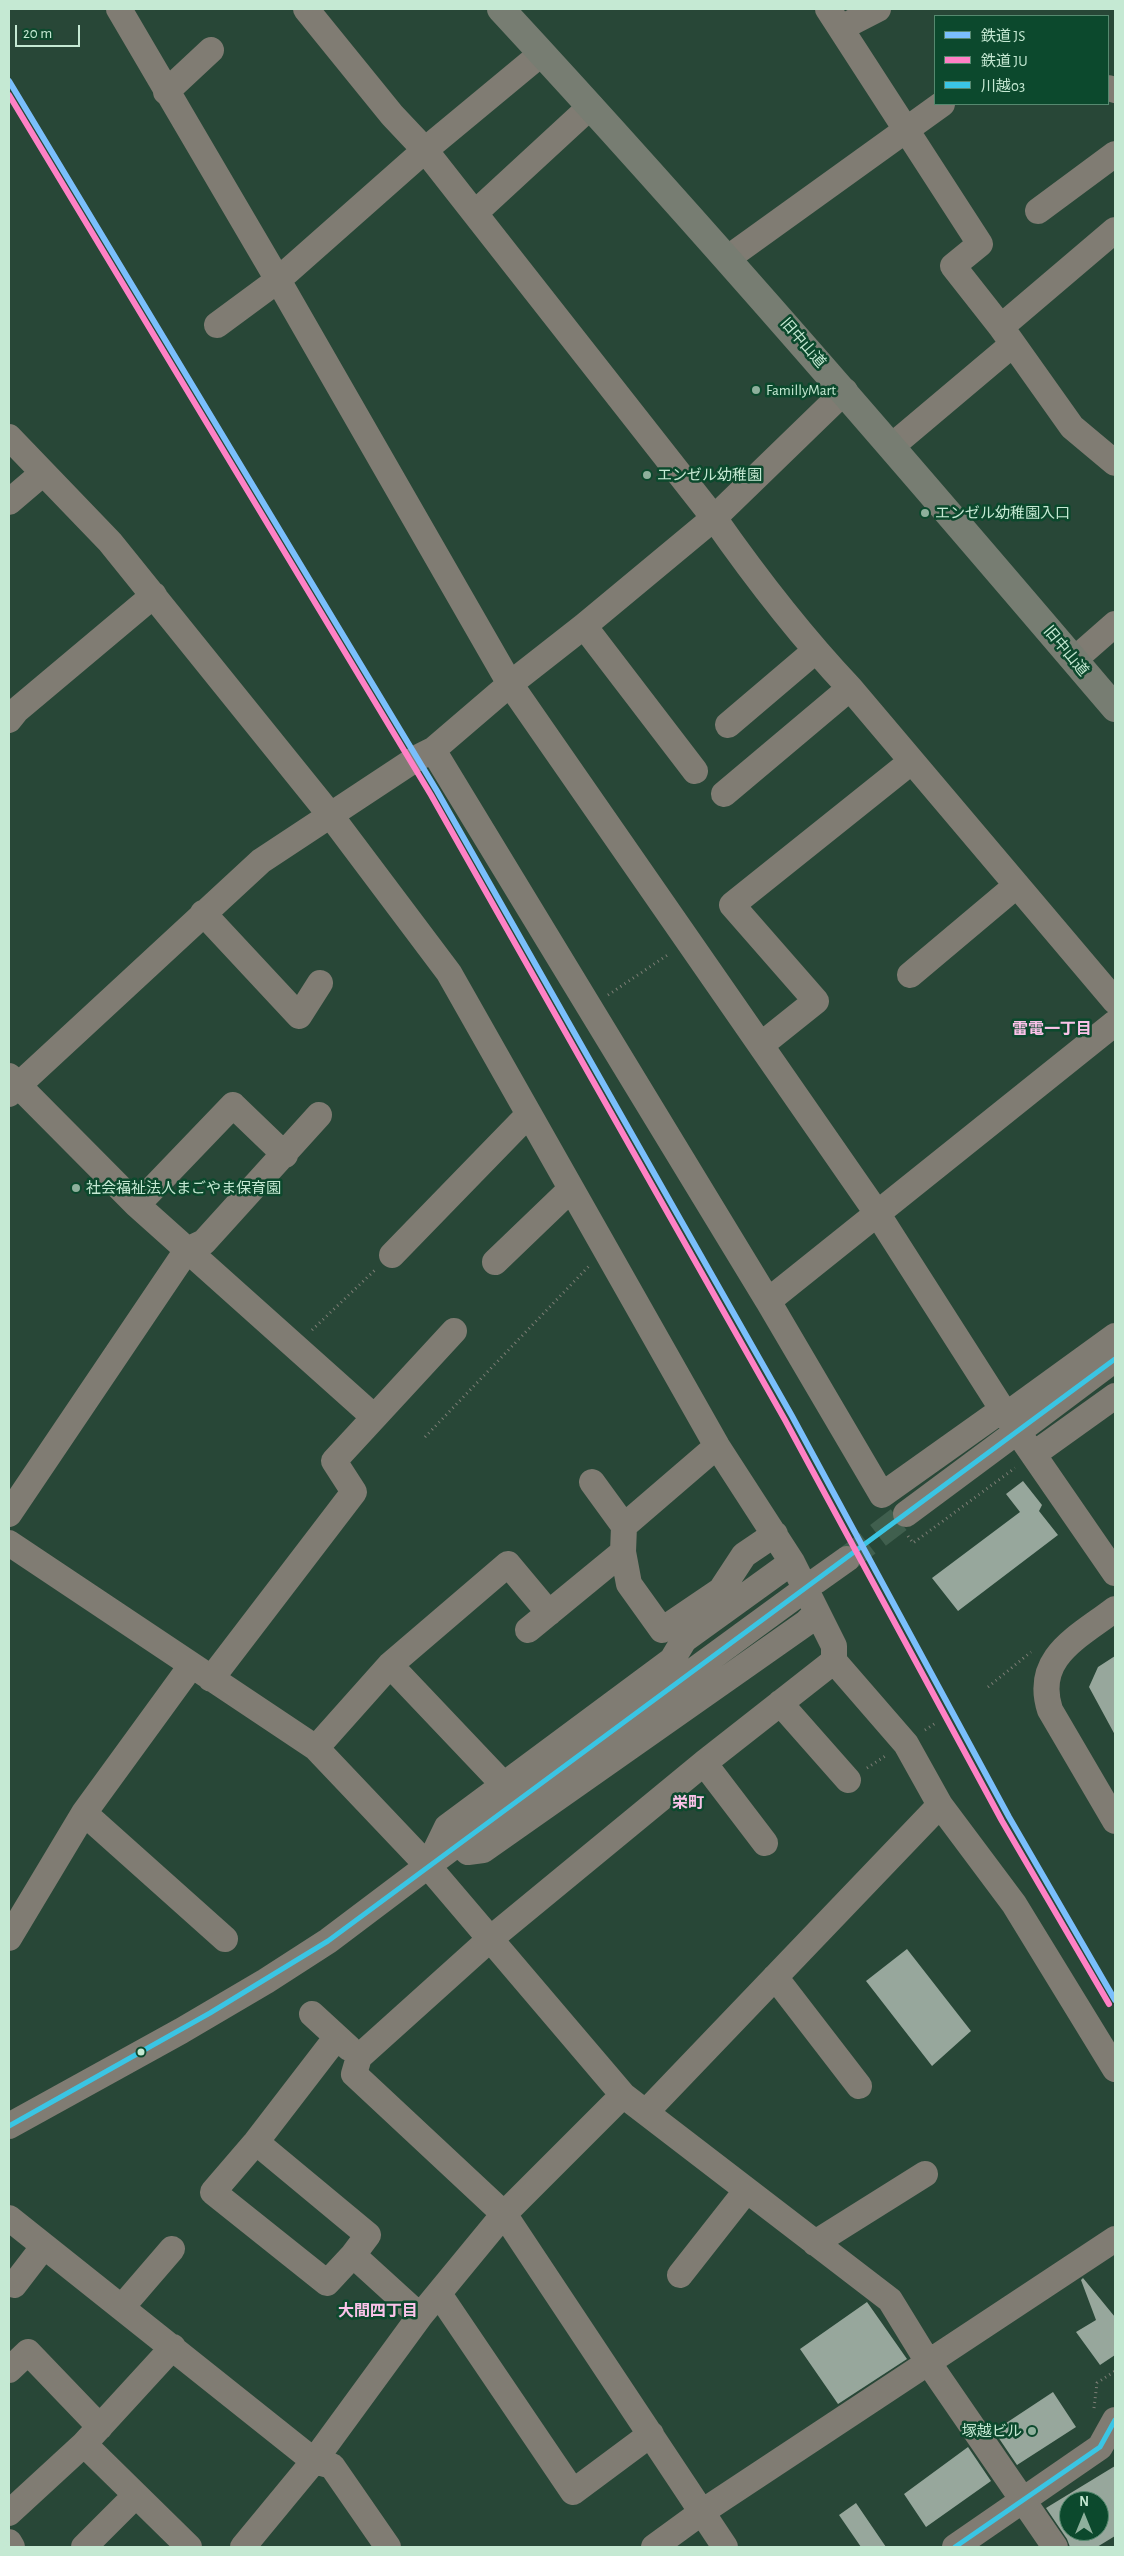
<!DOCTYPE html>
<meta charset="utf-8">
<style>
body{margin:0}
#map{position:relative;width:1124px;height:2556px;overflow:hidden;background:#284737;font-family:"Alegreya Sans","Noto Sans JP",sans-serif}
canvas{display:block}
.frame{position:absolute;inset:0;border:10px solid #c5e9d3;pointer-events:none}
.legend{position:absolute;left:934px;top:15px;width:175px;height:90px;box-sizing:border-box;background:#0c492d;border:1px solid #56896f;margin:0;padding:6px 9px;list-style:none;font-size:15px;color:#c5e9d3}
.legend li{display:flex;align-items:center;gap:10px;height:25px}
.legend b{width:25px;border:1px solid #56896f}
.north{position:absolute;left:1059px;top:2491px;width:50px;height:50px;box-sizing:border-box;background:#0c492d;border:1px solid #56896f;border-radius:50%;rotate:0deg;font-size:14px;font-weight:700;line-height:20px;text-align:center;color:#c5e9d3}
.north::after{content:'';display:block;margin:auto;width:18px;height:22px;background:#8eb09c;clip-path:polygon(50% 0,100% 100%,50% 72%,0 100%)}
.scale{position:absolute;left:15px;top:25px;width:65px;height:22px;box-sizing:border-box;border:2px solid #c5e9d3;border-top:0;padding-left:6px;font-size:15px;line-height:18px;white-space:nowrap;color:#c5e9d3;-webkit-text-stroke:4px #0c492d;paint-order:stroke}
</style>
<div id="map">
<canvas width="1124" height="2556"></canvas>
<div class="frame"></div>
<ul class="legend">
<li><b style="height:6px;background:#7abffc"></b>鉄道 JS</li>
<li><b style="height:6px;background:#ff80c5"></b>鉄道 JU</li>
<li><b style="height:6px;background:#3ac5e4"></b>川越03</li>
</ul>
<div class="north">N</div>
<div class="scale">20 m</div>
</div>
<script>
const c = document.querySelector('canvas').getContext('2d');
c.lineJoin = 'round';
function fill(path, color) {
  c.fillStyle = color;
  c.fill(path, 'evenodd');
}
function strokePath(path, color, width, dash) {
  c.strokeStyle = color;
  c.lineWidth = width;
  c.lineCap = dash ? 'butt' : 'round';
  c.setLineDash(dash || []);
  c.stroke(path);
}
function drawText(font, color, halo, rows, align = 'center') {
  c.font = font + ' "Alegreya Sans","Noto Sans JP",sans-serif';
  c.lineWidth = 5;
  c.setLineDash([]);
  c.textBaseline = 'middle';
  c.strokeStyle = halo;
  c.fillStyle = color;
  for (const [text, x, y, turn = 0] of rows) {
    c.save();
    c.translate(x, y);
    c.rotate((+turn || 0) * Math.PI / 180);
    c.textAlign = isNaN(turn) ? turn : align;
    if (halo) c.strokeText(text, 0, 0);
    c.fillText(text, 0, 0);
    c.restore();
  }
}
const building = new Path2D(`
 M1023 1481 1042 1505 1039 1511 1058 1535 958 1611 932 1578 1020 1512 1006 1494Z
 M1115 1656V1735L1089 1687 1098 1667Z
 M907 1949 971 2031 932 2066 866 1981Z
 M1083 2278 1115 2317V2355L1100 2365 1076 2332 1096 2320 1081 2280Z
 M867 2302 907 2359 838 2404 800 2349Z
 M1053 2392 1076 2427 1017 2465 994 2431Z
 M968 2447 991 2481 926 2527 904 2494Z
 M1115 2466V2536L1097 2547H1070L1067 2539 1046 2508ZM1069 2501H1099V2531H1069Z
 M856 2503 886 2547H861L839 2515Z`);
const minorTunnel = new Path2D(`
 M847 1559 906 1514`);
const path = new Path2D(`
 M608 995 669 954
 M312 1330 375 1270
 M425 1437 589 1266
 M908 1536 913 1543 1015 1468
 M988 1687 1031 1652
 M925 1730 937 1722
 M867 1768 887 1755
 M1094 2408 1097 2383 1115 2371`);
const minor = new Path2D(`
 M119 9 278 280 510 684 877 1213 1006 1415 1115 1573
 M306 9 392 115 425 150 714 518C756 578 800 635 850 688L1115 1001
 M828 9 980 244 953 266 1001 327 1072 427 1115 463
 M841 28 878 9
 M1108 88 1115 90
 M166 92 211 50
 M1038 211 1115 154
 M475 213 591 106
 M728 258 942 104
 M217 325 278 280 425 150 542 53
 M1001 327 1115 230
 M9 437 110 542 331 816 449 973 717 1446 792 1562 834 1646V1661L906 1744 940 1805 1014 1904 1115 2069
 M892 446 1013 344
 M9 502 43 473
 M584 626 695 771
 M1074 660 1115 624
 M9 720 17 710 154 595
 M728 725 815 651
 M433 750 768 1301
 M724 794 850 688
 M203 913 299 1016 320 983
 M910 975 1017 885
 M761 1045 816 1001 732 905 912 761
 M9 1076 137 1205 374 1417
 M9 1094 261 861 417 758 433 750 510 684 584 626 714 518 845 391
 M137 1205 233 1105 285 1155
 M392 1255 529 1114
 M495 1262 571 1189
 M1003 1409 882 1495 768 1301 1115 1023
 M1006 1415 1115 1336
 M1027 1425 1115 1359
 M717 1446 624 1526 623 1552 629 1584 662 1630 721 1590 744 1555 775 1534
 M1034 1454 1115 1396
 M592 1482 624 1526
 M9 1514 187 1250 204 1242 319 1115
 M906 1514 1011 1436
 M9 1543 316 1748 428 1866 623 2095 890 2300 928 2362 1055 2547
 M816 1581 847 1559
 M1115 1609C1079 1637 1033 1657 1050 1710L1115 1821
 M528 1630 623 1552
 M390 1665 503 1784
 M211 1679 354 1492 334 1461 454 1331
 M780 1703 848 1780
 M316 1748 390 1665 508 1564 549 1613
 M704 1763 765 1843
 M84 1813 225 1939
 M458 1843 468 1852 483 1850 806 1623 816 1613
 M431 1860 447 1827 672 1660 684 1640 792 1562
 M9 1938 84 1813 191 1666
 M775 1977 859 2086
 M312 2014 349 2048
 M336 2038 256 2142 213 2192 327 2283 353 2255 420 2316
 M646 2112 940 1805
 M9 2126 181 2031 266 1981 328 1941 458 1843 797 1595
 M256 2142 368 2235 353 2255
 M9 2218 314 2461 332 2466 388 2547
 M815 2243 925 2174
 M680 2275 746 2191
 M14 2285 44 2246
 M439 2294 573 2492 651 2434
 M122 2307 172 2249
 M9 2370 28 2352 100 2427
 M84 2444 189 2547
 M9 2513 84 2444 173 2347
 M9 2542 12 2547
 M84 2547 136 2495
 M243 2547 314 2461 420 2316 504 2214 623 2095
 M654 2547 702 2512 1115 2239
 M725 2547 504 2214 354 2074 359 2057 489 1940 704 1763 834 1661
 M955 2547 1100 2447 1115 2420`);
const major = new Path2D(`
 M501 9C712 237 914 472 1115 708`);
const bus1 = new Path2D(`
 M9 2126 210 2013 328 1941 1115 1359
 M955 2547 1100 2447 1115 2420`);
const rail1 = new Path2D(`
 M9 81 437 791 792 1416 1009 1817 1115 2000`);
const rail2 = new Path2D(`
 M9 95 431 795 785 1420 1002 1821 1109 2004`);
const markers = [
 [756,390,5,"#8eb09c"],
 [647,475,5,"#8eb09c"],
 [925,513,5,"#8eb09c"],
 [76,1188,5,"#8eb09c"],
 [141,2052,4.5,"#c5e9d3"],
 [1032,2431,5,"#8eb09c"]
];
const streetNames = [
 ["旧中山道",803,343,49],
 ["旧中山道",1066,651,50]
];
const poiNames = [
 ["FamillyMart",766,390],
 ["エンゼル幼稚園",657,475],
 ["エンゼル幼稚園入口",935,513],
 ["社会福祉法人まごやま保育園",86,1188],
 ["塚越ビル",1022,2431,"right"]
];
const neighbourhoodNames = [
 ["雷電一丁目",1052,1029],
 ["栄町",688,1803],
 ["大間四丁目",378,2311]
];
fill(building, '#97a79c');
strokePath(minorTunnel, '#405f4e', 26, [26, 13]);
strokePath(path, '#7d7e76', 3, [1, 4]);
strokePath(minor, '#807c73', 26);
strokePath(major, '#777d72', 28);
strokePath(bus1, '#3ac5e4', 5);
strokePath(rail1, '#7abffc', 6);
strokePath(rail2, '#ff80c5', 6);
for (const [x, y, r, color] of markers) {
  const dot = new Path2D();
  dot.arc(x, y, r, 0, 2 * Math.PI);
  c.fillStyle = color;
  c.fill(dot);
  strokePath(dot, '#0c492d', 2);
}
drawText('15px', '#c5e9d3', '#0c492d', streetNames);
drawText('15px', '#c5e9d3', '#0c492d', poiNames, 'left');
drawText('bold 16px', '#fac3e9', '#0c492d', neighbourhoodNames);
</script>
